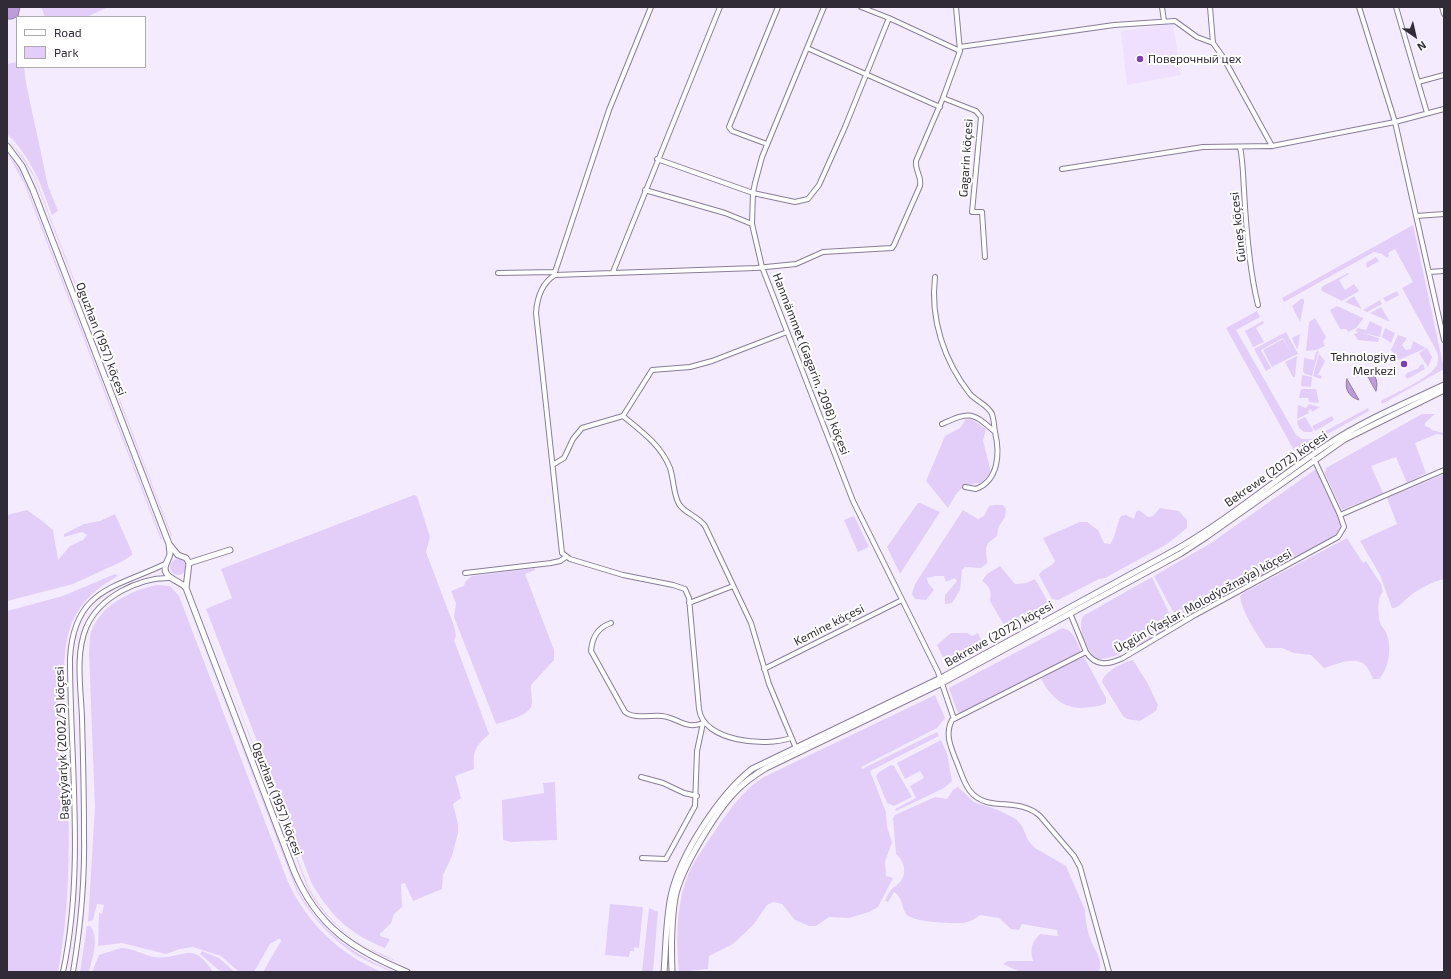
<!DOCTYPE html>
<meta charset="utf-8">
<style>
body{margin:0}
#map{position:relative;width:1451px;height:979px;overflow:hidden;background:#f4ecfe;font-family:"Exo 2",sans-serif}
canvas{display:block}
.frame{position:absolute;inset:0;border:8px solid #312b37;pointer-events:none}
.legend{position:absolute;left:16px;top:16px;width:130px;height:52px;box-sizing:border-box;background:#fff;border:1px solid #adaaaf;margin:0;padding:5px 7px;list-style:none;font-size:12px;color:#312b37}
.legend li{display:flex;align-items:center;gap:8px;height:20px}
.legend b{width:20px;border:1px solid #adaaaf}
.north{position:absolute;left:1395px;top:16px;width:40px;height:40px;-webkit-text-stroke:3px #fff;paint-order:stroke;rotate:146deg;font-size:11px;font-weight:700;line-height:16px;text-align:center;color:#312b37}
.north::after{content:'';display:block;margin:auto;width:14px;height:18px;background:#312b37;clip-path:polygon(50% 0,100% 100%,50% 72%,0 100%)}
</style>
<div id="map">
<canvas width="1451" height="979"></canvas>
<div class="frame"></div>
<ul class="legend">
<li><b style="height:5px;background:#fff"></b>Road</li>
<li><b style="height:11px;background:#e2cef8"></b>Park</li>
</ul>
<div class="north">N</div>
</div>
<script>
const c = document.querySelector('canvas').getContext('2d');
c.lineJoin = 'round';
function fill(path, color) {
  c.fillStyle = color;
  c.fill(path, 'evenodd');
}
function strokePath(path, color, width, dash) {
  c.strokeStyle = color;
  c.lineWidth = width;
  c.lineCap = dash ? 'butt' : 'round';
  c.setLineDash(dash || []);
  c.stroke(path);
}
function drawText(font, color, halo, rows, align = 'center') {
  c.font = font + ' "Exo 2",sans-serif';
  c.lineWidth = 4;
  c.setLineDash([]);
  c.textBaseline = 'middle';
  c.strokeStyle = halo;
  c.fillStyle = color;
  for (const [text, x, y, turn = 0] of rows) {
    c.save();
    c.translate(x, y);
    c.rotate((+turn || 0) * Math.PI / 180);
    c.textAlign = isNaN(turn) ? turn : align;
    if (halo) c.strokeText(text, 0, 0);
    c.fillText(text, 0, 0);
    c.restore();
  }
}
const built = new Path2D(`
 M1173 24 1181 75 1127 85 1121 31Z`);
const green = new Path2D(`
 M41 7H108L87 17H45Z
 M17 62V67H24L26 83 48 186 58 211 52 215C41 185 31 156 7 134V64Z
 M7 138 24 158 35 177 172 536H171L34 177 23 159Z
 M7 153 18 168 27 187 162 539 161 540 24 183Z
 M1413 225 1444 369 1382 404 1381 401C1393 394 1427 379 1434 369 1439 364 1439 358 1437 352L1402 288 1413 282 1395 249 1388 253 1389 256 1387 258 1382 254 1374 252 1284 302 1282 298Z
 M1376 257 1379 261 1367 268 1366 263Z
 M1348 273 1349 274 1339 280 1345 290 1354 284 1359 291 1342 301 1322 291 1321 289 1323 286Z
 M1397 291 1399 295 1386 302 1383 298Z
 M1354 296 1362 309 1345 302Z
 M1301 299H1304V302L1300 322 1292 306Z
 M1380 300 1382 304 1367 312 1363 310Z
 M1337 306 1363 318V319L1356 328 1348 332 1346 329H1340L1330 310Z
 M1381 307 1390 322 1370 313Z
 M1257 311 1260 317 1236 330 1296 435 1302 439H1311L1368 408 1369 411 1295 452 1226 328Z
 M1315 318 1326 337 1323 342 1325 346 1316 350 1306 351 1309 322Z
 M1263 321 1264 323 1256 328 1264 342 1253 347 1245 331Z
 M1370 321 1382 327 1380 337 1355 331 1358 328 1366 330Z
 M1385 328 1395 333 1391 343 1382 337Z
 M1286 332 1298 354 1293 356 1283 338 1261 350 1271 368 1266 371 1254 349Z
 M1359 332 1379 338 1378 342 1358 340 1354 334Z
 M1300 334 1298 348 1297 349 1292 338Z
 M1398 335 1407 338 1402 345 1406 350 1411 349 1413 341 1426 348 1399 360 1391 350Z
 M1283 339 1293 356 1272 367 1263 350Z
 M1427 348 1432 357 1428 367 1419 353Z
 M1319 350 1312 376 1305 374 1303 371 1304 358 1314 360 1316 352Z
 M1319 354 1325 361 1318 375 1322 376 1321 379 1313 376Z
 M1297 356 1295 377H1293L1285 362Z
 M1423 364 1425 369 1407 379 1405 376 1407 373 1419 368V366Z
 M1302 375 1312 377 1311 387 1301 386Z
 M1301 389H1316L1319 403 1309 402 1308 398H1299Z
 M1309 404 1320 407 1312 412 1311 409 1308 411 1309 413 1297 419 1298 405 1306 408Z
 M1422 414H1435L1425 423V426L1430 428 1431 430 1444 433V435L1437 434 1415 443 1426 473 1407 483 1396 457 1371 466 1383 493 1342 510 1325 474 1326 468Z
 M1332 416 1334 420 1315 431 1312 426Z
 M1305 417 1313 430 1312 432H1304L1299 428 1297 421Z
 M966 419H971L986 429 983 441 991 472 981 483C960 484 958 491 948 508L926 481 945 436 960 428Z
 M1316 469 1341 521 1340 531 1332 538 1178 621 1154 576 1211 543Z
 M1444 474V579C1432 582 1420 588 1410 596 1404 600 1400 608 1392 608L1380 575 1360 541 1397 524 1387 498Z
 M414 495 417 496 430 537 426 552 454 626 456 636 454 640 489 734C475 747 473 750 474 769L455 776 461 798 453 804 458 824V833L452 856 443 875 442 889 413 901 405 883 401 884 402 907 394 914 391 923 380 934V936L390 939 385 948C348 933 333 918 312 884L206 609 232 598 221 569Z
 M918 503H920L940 512 900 574 887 547Z
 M995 505H1003L1006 509 1005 517 999 526 997 536 988 543 986 549 987 563 981 568 965 567 962 570 960 590 952 603 945 604V595L957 581 955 578 946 582 944 576H935L927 578 928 583 934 590 926 600 915 599 912 594 915 584 963 510 978 519 984 516 989 506Z
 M1160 508 1179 511 1187 520V528L1167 544 1105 578 1099 579 1058 600 1052 599 1039 575C1042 568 1051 568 1055 561L1043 538 1080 522H1087L1098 530 1104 543 1110 544C1116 537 1116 525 1121 516L1126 515 1134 519 1136 512 1139 510 1148 517 1153 516Z
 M27 510 41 520 53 530 58 560 70 546 83 540 87 535 82 532 64 537V534L84 524 100 521 115 514 132 552V555L123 561 73 584 7 601V515Z
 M854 516 869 547 858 552 844 520Z
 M1347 538 1363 563 1366 561 1381 584 1383 592C1377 596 1378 615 1380 622 1381 627 1386 630 1387 635 1392 649 1388 670 1379 679H1373C1371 675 1369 668 1365 665 1356 655 1334 665 1324 668L1311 655 1294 653 1282 648H1266C1256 632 1243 615 1240 596L1243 593Z
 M170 567a8 8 0 1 1 16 0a8 8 0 1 1-16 0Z
 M1000 566 1015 584 1026 583 1035 579 1051 607 1008 632 990 601C992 592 990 586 982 581L987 574Z
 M535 568V570L525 574 554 650V660L531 685C530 692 534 701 531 707 526 717 505 721 496 724L454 617 456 603 451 591 464 586 465 582 472 576Z
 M115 574 118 576C96 588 79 603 70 628 59 660 66 714 67 748 69 823 72 898 58 972H7V611L63 596Z
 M1152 577 1174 623C1165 633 1107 665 1096 658 1086 648 1077 629 1083 616Z
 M156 585 170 586 179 596 288 882C308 924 339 954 382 972H263L281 941 280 938 270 944 254 972H239L221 956 193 947 180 949 166 954 122 943 98 946 99 913 102 914 104 905 97 904 93 920 88 922 95 807 89 653C90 647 89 638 91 632 101 605 130 591 156 585Z
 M195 594 309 888C322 911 340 931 362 945 369 949 391 957 395 961 357 946 328 924 308 889Z
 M185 598 298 891C321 931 353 955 395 972 389 972 383 968 378 966 343 952 316 924 297 892Z
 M1062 628C1074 630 1076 641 1081 651L1079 653 961 714 957 711 949 688Z
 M951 633H967L972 636 978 633 983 644 947 666 937 645Z
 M1084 657 1106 698V703C1102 706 1097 706 1091 707 1066 711 1053 700 1041 679L1066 664Z
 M1133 660 1148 684 1158 705 1156 711 1140 721 1127 719 1123 716 1102 682C1104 672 1123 662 1133 660Z
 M935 695 945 718 937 728 861 767 862 769 937 732 939 736 870 771 886 812 887 827 892 842 885 862 886 876 893 878 878 907 869 912 849 918 829 917 816 926H809L795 920 782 904 773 902 767 905 754 924 733 944 709 956 708 969 679 972C676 941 676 905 688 875 695 859 707 843 717 828 730 809 744 789 764 777Z
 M941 740 947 754 952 781 944 788 896 811 895 809 916 798 910 786 924 778 920 771 905 779 897 763Z
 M891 765 894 766 912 797 894 806 887 803 876 776 879 772Z
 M555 782 557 840 511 842 503 840 502 800 544 793 543 783Z
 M958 787 974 802 998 810 1016 819 1022 826 1028 840 1035 848 1066 866 1085 910C1085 921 1088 935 1093 945 1097 954 1103 962 1099 972H1020L1003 964 1008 961H1033C1030 949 1031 943 1040 934L1058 936 1057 930 1022 924 1019 930 1011 929 999 918 980 915C975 919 970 922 963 923 953 924 911 922 906 914 901 906 903 898 894 892L888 902 885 901C887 897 889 891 893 888 894 886 897 886 898 884 908 876 905 861 896 854L893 818 895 815 935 797 947 799 953 790Z
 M610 904 643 907 639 948 634 947V951H630L629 957 605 955Z
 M649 908 658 912 653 972H642Z
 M87 926H90C100 937 92 959 89 972H80Z
 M121 948C133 948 143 955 154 957 181 961 192 938 213 972H92L99 955Z
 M202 951 219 958 235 972H221L200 954Z`);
const water = new Path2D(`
 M7 7H20L18 16 12 19H7Z
 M1364 369C1375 372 1379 380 1376 391Z
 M1347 379 1359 400C1349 397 1344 389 1347 379Z`);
const minor = new Path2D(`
 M824 7 762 157 755 183 753 193 752 224 762 267 853 501 938 672 954 719
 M1162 7 1164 21
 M1210 7 1213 43
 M1359 7 1395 122 1444 340
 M1396 7 1427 113
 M1442 7 1444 14
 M889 18 960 51
 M960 47 1114 25 1175 21 1197 37 1213 43 1223 57 1272 146
 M807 48 940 107
 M1418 82 1444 75
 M943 98 976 111 981 117 972 212H982L985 257
 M767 144 732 131 729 127 778 7
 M1240 147C1243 161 1243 175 1244 190 1246 227 1249 269 1258 305
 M657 159 753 193 795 202 808 199 819 185 845 127 889 18 861 7
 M1062 169 1203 147 1272 146 1395 122 1444 109
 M645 190 725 213 752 224
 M1416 216 1444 214
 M613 272 720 7
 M1429 272 1444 271
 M498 273 555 272 609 110 651 7
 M935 277C930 319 944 361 970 394 976 401 988 405 992 414 994 420 994 426 995 432 1000 453 999 480 976 489L965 487
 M623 416C641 431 661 445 670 468 674 480 673 493 679 504 684 513 698 516 705 526L751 623 769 684 798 753
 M942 424C971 411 972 412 995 432
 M1314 459 1340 515
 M554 464 564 458 573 439 582 428 623 416 652 370 690 367 712 361 787 332
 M465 573 551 563 560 561 566 557
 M689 603 733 586
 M1070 613 1086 652
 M611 623C599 627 592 637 591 651L625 712C634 719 650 715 662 716 679 718 685 730 703 723
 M764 669 902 600
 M791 738C766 747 703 742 699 709L689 598 685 589 673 585 623 575 570 559 562 553 536 313C537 298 542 283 555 275L756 268 796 264 823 252 892 248 894 245 920 186C922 177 915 171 916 161L943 98 960 51 956 7
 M641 777 663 783 684 793 697 796
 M642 858 666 859 695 806 697 751 703 723
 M63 972C85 869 70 762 70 658 74 589 115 588 165 564
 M73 972C81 925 85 878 84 830 84 793 83 755 82 718 81 689 75 655 86 628 99 597 139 577 171 578
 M1109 972 1080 867 1074 856 1040 816C1018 796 987 813 970 791 963 782 960 769 955 758 950 745 945 733 952 720L1086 652C1096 667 1108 665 1123 658L1195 615 1338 537 1344 527 1340 515 1444 470`);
const major = new Path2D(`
 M7 146 22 166 33 190 169 544
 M189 563 230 550
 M186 588 189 563 186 558 178 555 169 544C169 547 170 551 170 554 168 562 160 570 170 577 176 582 181 582 186 588L294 871C317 927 354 950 407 972
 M664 972C666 947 666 920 671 896 680 855 719 795 752 769L941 678 1177 549C1231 518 1278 477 1330 443 1365 420 1406 403 1444 385
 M672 972C671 948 671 923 675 898 680 870 716 811 737 790 746 781 756 774 766 768L942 683 1180 554 1206 537 1345 439 1444 390`);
const markers = [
 [1140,59,4,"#7e3db1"],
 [1404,364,4,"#7e3db1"]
];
const poiNames = [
 ["Поверочный цех",1148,59],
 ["Tehnologiya",1396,357,"right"],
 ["Merkezi",1396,371,"right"]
];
const streetNames = [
 ["Gagarin köçesi",966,158,-86],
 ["Güneş köçesi",1238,227,-96],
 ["Oguzhan (1957) köçesi",101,339,69],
 ["Hanmämmet (Gagarin, 2098) köçesi",811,364,69],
 ["Bekrewe (2072) köçesi",1276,469,-35],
 ["Üçgün (Ýaşlar, Molodýožnaýa) köçesi",1203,601,-29],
 ["Kemine köçesi",829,625,-27],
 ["Bekrewe (2072) köçesi",999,634,-29],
 ["Bagtyýarlyk (2002/5) köçesi",62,743,-92],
 ["Oguzhan (1957) köçesi",277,799,69]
];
fill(built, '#eee0fe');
fill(green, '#e2cef8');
fill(water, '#bc9cdb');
strokePath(water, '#927aaa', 1);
strokePath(minor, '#8a7d98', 6);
strokePath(major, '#8a7d98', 7);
strokePath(minor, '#fff', 4);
strokePath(major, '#fff', 5);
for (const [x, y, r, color] of markers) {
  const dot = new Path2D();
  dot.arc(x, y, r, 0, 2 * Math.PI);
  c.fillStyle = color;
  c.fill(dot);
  strokePath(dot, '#fff', 1.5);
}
drawText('12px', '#312b37', '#fff', poiNames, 'left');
drawText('12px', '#312b37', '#fff', streetNames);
</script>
